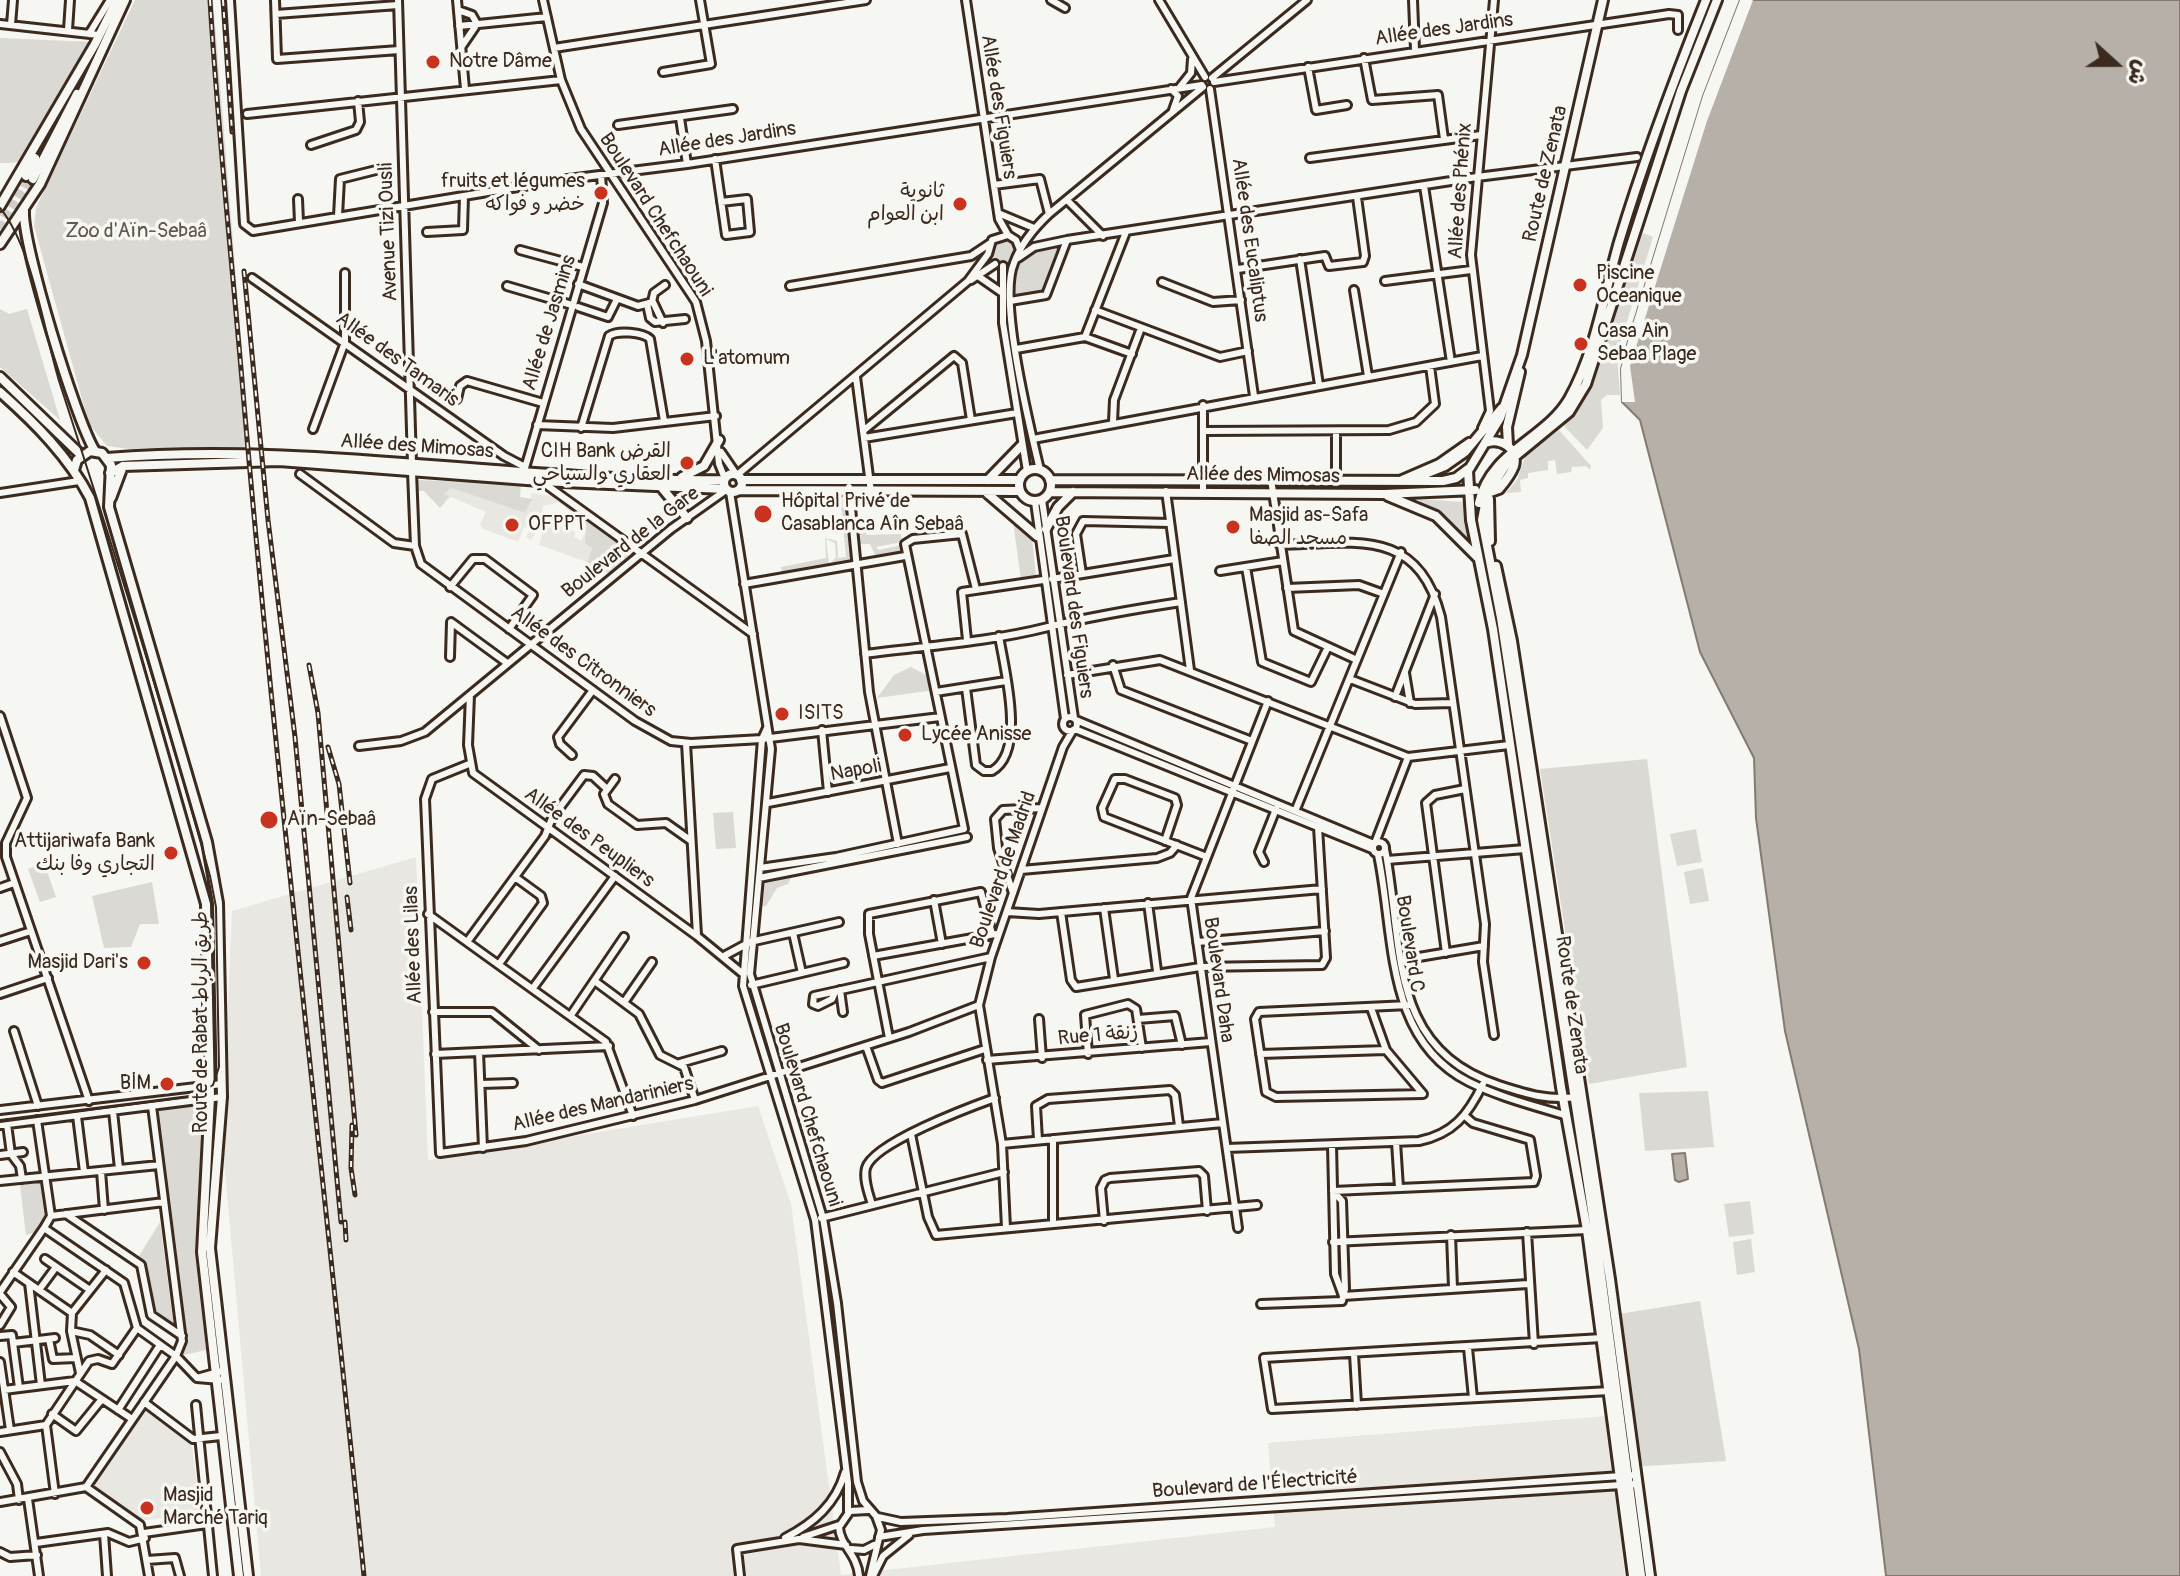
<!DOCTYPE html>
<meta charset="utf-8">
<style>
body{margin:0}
#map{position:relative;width:2180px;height:1576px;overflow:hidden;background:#f6f6f2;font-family:Pangolin,"Playpen Sans Arabic",sans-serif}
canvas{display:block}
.north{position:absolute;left:2076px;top:24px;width:80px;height:80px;-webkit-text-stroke:6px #f6f6f2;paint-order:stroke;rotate:111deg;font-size:22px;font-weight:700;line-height:32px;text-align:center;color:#3b2a1e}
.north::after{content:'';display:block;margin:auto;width:28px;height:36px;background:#3b2a1e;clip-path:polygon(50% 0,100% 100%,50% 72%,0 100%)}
</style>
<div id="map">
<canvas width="2180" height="1576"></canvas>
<div class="north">ش</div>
</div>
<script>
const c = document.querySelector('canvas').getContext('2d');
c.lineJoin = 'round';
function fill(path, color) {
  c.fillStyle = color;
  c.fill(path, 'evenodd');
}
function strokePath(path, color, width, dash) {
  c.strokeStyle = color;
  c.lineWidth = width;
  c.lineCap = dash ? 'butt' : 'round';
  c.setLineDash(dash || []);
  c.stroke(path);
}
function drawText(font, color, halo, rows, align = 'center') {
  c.font = font + ' Pangolin,"Playpen Sans Arabic",sans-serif';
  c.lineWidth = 7;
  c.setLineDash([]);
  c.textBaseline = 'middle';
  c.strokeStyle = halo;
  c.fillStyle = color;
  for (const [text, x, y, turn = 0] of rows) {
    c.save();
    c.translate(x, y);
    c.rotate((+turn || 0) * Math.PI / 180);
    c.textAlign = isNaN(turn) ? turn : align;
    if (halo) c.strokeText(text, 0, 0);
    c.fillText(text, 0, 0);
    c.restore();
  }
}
const built = new Path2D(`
 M451 488 525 513 532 502 531 493 553 496 559 502 543 506 540 524 550 528 554 523 575 532 574 537 581 541 584 534 587 536 592 548 587 562 539 545 543 532 538 530 531 540 526 537 530 530 524 526 518 542 483 529 480 524 486 512 451 497 440 508 448 497 444 493Z
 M416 857 428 1160 758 1106 791 1204 841 1575 1275 1527 1268 1443 1606 1416 1625 1576H261L222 1137 232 911Z
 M145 1410 192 1446 200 1510 143 1521 138 1529 84 1492 82 1485 126 1420 134 1426Z`);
const green = new Path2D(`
 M135 0H213L250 447 129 449 107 446 89 424 34 226 36 208Z
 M0 38 93 42C83 66 50 146 31 157 21 163 10 163 0 163Z
 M1643 233 1653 237 1617 354 1620 395H1607L1601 400 1603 428 1587 450 1564 426 1590 389Z
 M992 251a12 12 0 1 1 24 0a12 12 0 1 1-24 0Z
 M1063 245 1046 294 1013 298C1004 263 1034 248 1063 245Z
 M0 309 9 314 27 309 60 420 0 367Z
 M1559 430 1591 466 1590 470 1586 466 1572 467 1571 472 1557 474 1555 460 1548 461V470L1528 473V478L1520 480 1521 492 1506 493 1517 480 1526 454Z
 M418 480 521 484 520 497 533 499 525 513 451 488 444 494 449 496 440 508 424 491H415Z
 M832 494 837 499H847L853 560 831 563 836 557 835 543 826 539 829 564 782 574 781 567 826 558 825 538 837 541 838 558 846 557 841 504 812 506 810 501Z
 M1417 499 1464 502 1468 541Z
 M559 502H569L630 550 634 557 612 574 586 565 592 548 585 543 586 524Z
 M857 516 867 535 901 534 902 542 876 547 879 550 901 545 902 552 875 555 870 544H859Z
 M1013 521 1032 537 1036 577 1021 580Z
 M911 667 932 678 934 690 877 698 894 675Z
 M1647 759 1687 1067 1589 1084 1540 769Z
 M733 812 736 848 716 849 713 813Z
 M1696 829 1702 862 1677 866 1670 834Z
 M44 863 56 897 40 902 28 869Z
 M1703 868 1709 901 1690 904 1684 872Z
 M791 878 788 884 777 888 766 906 758 907 763 884Z
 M152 882 159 924H140L131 947 104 948 92 896Z
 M1708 1091 1714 1147 1645 1151 1639 1093Z
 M208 1099 197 1252 206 1350 179 1356 152 1106Z
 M43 1181 51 1216 37 1232 26 1235 20 1185Z
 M1750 1201 1754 1234 1729 1237 1724 1204Z
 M160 1222 174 1327C138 1308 158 1284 139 1256Z
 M1751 1239 1755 1272 1737 1275 1733 1242Z
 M1700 1301 1726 1461 1631 1467 1613 1315Z`);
const water = new Path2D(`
 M1740 0H2180V1576H1886L1859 1349 1785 1031 1756 818 1754 758 1700 652 1640 420 1622 402 1621 369 1629 337 1703 96Z
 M1685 1153 1688 1179 1679 1182 1675 1180 1672 1154Z`);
const pier = new Path2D(`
 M1740 0H1753L1707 121 1630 366 1635 402H1622L1621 369 1629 337 1703 96Z`);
const majorTunnel = new Path2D(`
 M0 215 26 176
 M0 229 33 179`);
const minor = new Path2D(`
 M230 0 244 224 253 231 560 180 687 164 1202 85
 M275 0 277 59 399 50
 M398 0 412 463
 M457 0 465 89
 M543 0 561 80 581 129 696 302 706 341 719 464 725 479
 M966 0 999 219 1008 235
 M1051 0 1065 8
 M1159 0 1205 77
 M1413 0 1415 50
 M458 10 472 15 477 24 462 46
 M276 14 398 5
 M0 24 99 35
 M11 25 13 0
 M459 26 547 17
 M68 30 70 0
 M89 34 110 0
 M554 48 866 0
 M1364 58 1372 100 1438 95 1444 139
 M1308 67 1316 110 1347 105
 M663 72 711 64 700 0
 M1212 78 1307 0
 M1214 82 1669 14 1678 15V30
 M1179 88 1191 73 1192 59
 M1171 89 1178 96 1173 110
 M1210 89 1254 396
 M247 114 561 80
 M680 118 687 164
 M618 125 733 109
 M311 145 356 130 360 122 358 101
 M1310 158 1481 135
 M715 159 726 235 750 232 747 199 721 202
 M994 185 1040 179 1049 214
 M1424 186 1451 362
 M298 199 299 222
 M1067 200 1103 236
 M998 213 1034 228
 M338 216 340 179 376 170
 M427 232 463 230 464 196
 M520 250 583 267
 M1018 258 1034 247 1067 240 1477 177 1637 157
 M1300 259 1319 385
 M1003 266V323L1027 471
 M1238 269 1325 256 1329 266 1363 262 1365 256 1357 197
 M978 276 1001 292
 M252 278 504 456 525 467
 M971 280 995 264
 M1385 281 1471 270
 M1162 282 1213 302 1241 300
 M578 284 638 306 653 302 663 323
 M507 286 572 305
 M790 286 971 256 989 244
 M1354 290 1368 376
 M1010 301 1046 295 1067 240
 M652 302 654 293 665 285
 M647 304 650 318 655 322 685 319
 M578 307 608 317 617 299
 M1095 310 1220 357 1248 351
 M1085 337 1132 354
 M1016 349 1085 337 1126 232
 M856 377 871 492
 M457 399 460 386 467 381 543 403
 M1113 422 1114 400 1141 328
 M537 425 613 428 716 416
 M581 428 609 336C617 330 643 332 650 339L664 421
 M1482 428 1490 411 1471 255 1494 0
 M313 429 345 342V273
 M863 431 954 356 962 363 971 420
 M1204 431 1389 430 1416 422 1435 404 1430 366
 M1336 431V480
 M864 438 1017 413
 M1033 439 1482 356
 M721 452 736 474
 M525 468 603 203 601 175
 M1040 470C1030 427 998 300 1014 263 1021 244 1034 228 1049 214L1203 87
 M412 472 415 546 421 564 635 721 671 741 691 743 762 739 940 717
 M300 474 394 543 415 546
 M737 475 968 281 988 254 992 240 1008 235 1016 240 1020 250
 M1271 479 1294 631 1357 660
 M1402 479 1439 463 1469 442
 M541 481 753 634
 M849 487 869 692 898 844
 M1166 491 1190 670
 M1203 491V405
 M730 492 771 749 750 974 823 1218 837 1303 857 1482 863 1501 876 1516 881 1530 870 1576
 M0 493 79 481
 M1042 500 1074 718
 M1035 502 1065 719
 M1280 545C1356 543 1418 527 1441 617L1485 924 1483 962 1494 1035
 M1246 567 1262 662 1311 682 1327 649
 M1220 571 1283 561
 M1082 574 1076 534 1083 521 1170 523
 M1052 579 1174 559
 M744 584 905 556
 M450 587 473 559H485L533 595 509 629
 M1287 588 1359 585 1384 594
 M967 640 962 592 1043 580
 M865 654C926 646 989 642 1048 627 1093 616 1135 609 1181 602
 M450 657 451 622 507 663
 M1113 665 1121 690 1252 741
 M1405 673 1410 703
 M1067 675 1160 660 1408 757 1509 745
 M1350 679 1415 704 1452 703
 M966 688 976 765 984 771H992C1027 751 1004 668 999 636
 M936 692 1006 681
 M470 695 468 745 473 773 697 936 742 973
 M1395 697 1435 594
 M0 716 27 798 6 843V857L89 1101
 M1063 724a7 7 0 1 1 14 0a7 7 0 1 1-14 0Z
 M1076 720 1374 844
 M767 728 762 739 743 986 815 1220 848 1483V1512
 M1075 729 1372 849
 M822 730 828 792
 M686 743 697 935
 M359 746 401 741 425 732 671 529 726 490
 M572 755 560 744 558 737 593 690
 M469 764 432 779 425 799 440 1153 526 1141 695 1100 909 1032 979 1005
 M615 779 604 794 608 804 637 825 666 823 690 840
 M768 803 950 768
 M1296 809 1401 552
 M1165 841 1177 805 1175 798 1125 779H1115L1102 808 1104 817 1207 857
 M1373 848a6 6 0 1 1 12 0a6 6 0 1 1-12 0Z
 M1375 843 1408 757
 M1385 849C1404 944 1386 1049 1499 1085 1527 1094 1548 1101 1577 1097
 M1378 855C1395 935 1384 1039 1469 1082 1499 1097 1535 1106 1567 1116
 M1387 860 1525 849
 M1264 862 1259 852 1276 809
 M760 868 836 857 964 829 905 544 913 539 962 534 976 589
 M1021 870 1157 858 1170 853 1177 845
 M759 878 967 837
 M0 888 14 883
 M1013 893 998 848 995 819 1003 810 1042 808
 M934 900 942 944
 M1148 903 1157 971
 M1104 908 1114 979
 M1007 912 1039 914 1322 889
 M1061 912 1071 980 1076 987 1200 967 1322 965 1326 958 1318 827
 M428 914 606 1042 633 1116
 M793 933 802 973
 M0 941 31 931
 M467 942 545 836 552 818 584 775 593 776 607 789
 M1197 942 1325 931
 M1446 953 1426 803 1435 795 1465 789
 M724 956 750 942 839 922
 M873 956 995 934
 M1401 960 1484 946
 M499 964 543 903 541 896 515 877
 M596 982 639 1014 660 1055 684 1067 695 1100
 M751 985 844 963
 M533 988 615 876
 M840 990 843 1012
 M835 992 832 999 818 1006 813 1004 814 996 991 957
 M0 994 48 978
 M625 1001 652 962
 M1371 1008 1386 1050 1423 1094 1276 1097 1266 1092 1255 1019 1259 1012 1409 1005
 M433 1012H492L539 1050
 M571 1015 624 937
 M1039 1019 1042 1058
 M1138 1019 1175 1016 1182 1045
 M14 1031 38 1106
 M889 1038 869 934V914L981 892 992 934
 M866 1046 878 1080 882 1083 985 1049
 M479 1052 483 1148
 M435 1054 609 1046
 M1088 1054 1085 1015 1128 1004 1136 1009 1142 1048
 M1260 1054 1386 1050
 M987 1060 1211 1042
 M680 1063 722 1051
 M481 1084 513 1083
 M0 1110 222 1084
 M113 1111 119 1169
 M77 1116 84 1172
 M37 1120 51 1216 44 1228
 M7 1124 11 1154 20 1166 22 1179
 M0 1125 222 1097
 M911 1134 928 1217 936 1235 1257 1205
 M1038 1140 1036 1106 1048 1099 1170 1090 1175 1095 1179 1126
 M1396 1142 1399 1188
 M1002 1144 1223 1123
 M1332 1145 1335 1274 1343 1296
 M1227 1148 1419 1141C1453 1134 1468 1115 1483 1084
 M0 1155 23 1152
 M101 1171 104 1210
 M0 1181 159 1165
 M1333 1191 1534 1182 1536 1176 1530 1140 1473 1123 1465 1116
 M872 1205C869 1194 863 1179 866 1168 873 1143 970 1107 995 1098
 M66 1214 141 1265 151 1315 182 1336
 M51 1216 164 1202
 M821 1218 1004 1172
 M1104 1221 1101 1188 1105 1180 1110 1178 1199 1171 1204 1176 1207 1211
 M1053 1224V1139
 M1006 1228 1002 1144 979 1005 991 957 1035 829 1063 747 1073 730
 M1238 1228 1191 898 1268 701
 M1527 1232 1534 1344
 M1451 1235 1453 1288
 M1333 1242 1587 1230
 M45 1259 90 1290
 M13 1272 72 1313 71 1331 80 1373
 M29 1283 41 1385
 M39 1290 56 1267
 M0 1292 44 1228 124 1283 137 1328 176 1356 197 1378 220 1380
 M0 1294 11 1307 0 1325
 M1343 1296 1528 1284
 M1261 1304 1342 1301 1345 1289 1342 1201 1333 1191
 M72 1313 106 1270
 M71 1331 90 1335 119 1355
 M0 1336 12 1335 13 1343
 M1602 1338 1264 1358 1272 1409 1610 1391
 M49 1339 53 1359 76 1358
 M13 1343 19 1388
 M13 1343 55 1338
 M1468 1348 1473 1398
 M1354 1354 1357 1405
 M0 1362 10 1430
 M197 1378 222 1371
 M4 1390 75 1381 132 1419
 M144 1402 193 1439 221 1436
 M196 1405 213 1576
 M118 1410 160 1345
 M52 1414 76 1431 102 1399
 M46 1425 55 1494
 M0 1432 46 1425 89 1361 98 1359 112 1364 137 1328
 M0 1452 17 1484 19 1500
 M86 1487 176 1356 182 1341 152 1106
 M28 1499 39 1576
 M0 1502 86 1487 140 1525 149 1576
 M878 1517 901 1522 1007 1518 1636 1475
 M144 1533 207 1524
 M104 1534 107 1576
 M803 1537 839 1525
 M879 1537 923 1530 1637 1484
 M785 1538C814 1523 836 1504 845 1472
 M36 1543 108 1533 129 1542 145 1538
 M851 1549 864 1550 874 1545
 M0 1552 10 1557 37 1555
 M147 1560 175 1558 180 1576
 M740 1576 737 1549 799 1539 846 1545
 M859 1576C857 1553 840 1546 839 1527L850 1511 868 1510
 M873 1576 883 1556 909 1535`);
const major = new Path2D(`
 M1603 0 1522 355 1500 418 1468 471 1471 520 1493 629 1561 1087 1587 1230 1633 1576
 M26 176 35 158
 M33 179 77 94
 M0 206 95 44 117 0
 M24 211C22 244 76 421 95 451
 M0 244 40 184 125 0
 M0 377 81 455
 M0 392C35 423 69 457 90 498L206 904 210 1097 202 1252 239 1576
 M1485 443C1500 437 1519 448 1514 466 1511 474 1504 483 1499 489L1485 494
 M1508 445 1507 427 1520 372
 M107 458C314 441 518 483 724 480
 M1019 485a16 16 0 1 1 32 0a16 16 0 1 1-32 0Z
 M74 470 77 460 90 451 102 453 111 465 109 507 207 842 218 903 222 1097 210 1248 248 1576
 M110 473 123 466 279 461 540 481 725 489
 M724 483a9 9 0 1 1 18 0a9 9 0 1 1-18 0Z
 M682 477 704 466 719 440
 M1415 478 1445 466 1465 452 1502 408
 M741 480H1019
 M988 480 1021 446
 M1050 480 1443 481 1456 478 1468 469
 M662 488 687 518
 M740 490 1020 491
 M1050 492 1384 494 1475 490
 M987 493 1037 536
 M1388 496 1436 516 1477 557
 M111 498 123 466
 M1489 499 1490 541
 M1479 503C1490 451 1545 440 1569 399 1596 351 1604 294 1619 242 1644 159 1674 80 1706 0
 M1046 529 1058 507 1073 492
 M1496 566 1512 641 1610 1279 1650 1576
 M1641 1576 1595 1230 1501 618 1482 520 1487 494 1507 463 1569 412 1586 384 1681 91 1717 0`);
const tram = new Path2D(`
 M0 208C33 248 44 333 60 384 113 547 165 711 210 876L216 907 219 1067 213 1085 194 1096 0 1122`);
const rail = new Path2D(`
 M210 0C218 135 233 270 244 404 278 796 325 1185 364 1576
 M223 0 232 132
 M244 271 268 520 295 737 341 1222
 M309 665 318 713 356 1135
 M328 747 339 784 350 883
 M347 897 351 930
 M352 1125 351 1168 355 1195
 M345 1222 346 1240`);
const markers = [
 [433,62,8,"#c8321e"],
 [601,193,8,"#c8321e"],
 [960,204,8,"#c8321e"],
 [1580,285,8,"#c8321e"],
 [1581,344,8,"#c8321e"],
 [687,359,8,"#c8321e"],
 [687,463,8,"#c8321e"],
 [763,514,10,"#c8321e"],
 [512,525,8,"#c8321e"],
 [1233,527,8,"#c8321e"],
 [782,714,8,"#c8321e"],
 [905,735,8,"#c8321e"],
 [269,820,10,"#c8321e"],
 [171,853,8,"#c8321e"],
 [144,963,8,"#c8321e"],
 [167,1084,8,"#c8321e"],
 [147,1508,8,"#c8321e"]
];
const streetNames = [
 ["Allée des Jardins",1444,30,-8],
 ["Allée des Figuiers",998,107,81],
 ["Allée des Jardins",727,140,-9],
 ["Route de Zenata",1546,174,-77],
 ["Allée des Phénix",1461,191,-86],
 ["Boulevard Chefchaouni",655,215,57],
 ["Avenue Tizi Ousli",389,232,-92],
 ["Allée des Eucaliptus",1249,240,82],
 ["Allée de Jasmins",550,323,-73],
 ["Allée des Tamaris",397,360,36],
 ["Allée des Mimosas",417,447,4],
 ["Allée des Mimosas",1263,476,1],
 ["Boulevard de la Gare",631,543,-38],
 ["Boulevard des Figuiers",1073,607,82],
 ["Allée des Citronniers",583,662,36],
 ["Napoli",856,771,-10],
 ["Allée des Peupliers",589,838,36],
 ["Boulevard de Madrid",1004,870,-71],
 ["Boulevard C",1409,944,81],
 ["Allée des Lilas",414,945,-92],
 ["Boulevard Daha",1218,980,82],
 ["Route de Zenata",1571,1005,82],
 ["Route de Rabat طريق الرباط",202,1022,-90],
 ["Rue 1 زنقة",1098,1036,-5],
 ["Allée des Mandariniers",603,1105,-13],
 ["Boulevard Chefchaouni",807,1115,73],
 ["Boulevard de l'Électricité",1255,1485,-4]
];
const poiNames = [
 ["Notre Dâme",449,62],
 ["fruits et légumes",585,182,"right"],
 ["خضر و فواكه",585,205,"right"],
 ["ثانوية",944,192,"right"],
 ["ابن العوام",944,215,"right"],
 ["Piscine",1596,274],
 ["Oceanique",1596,297],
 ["Casa Ain",1597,332],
 ["Sebaa Plage",1597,355],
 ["L'atomum",703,359],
 ["CIH Bank القرض",671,452,"right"],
 ["العقاري والسياحي",671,475,"right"],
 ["Hôpital Privé de",781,502],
 ["Casablanca Aîn Sebaâ",781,525],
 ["Masjid as-Safa",1249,516],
 ["مسجد الصفا",1249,539],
 ["OFPPT",528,525],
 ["ISITS",798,714],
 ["Lycée Anisse",921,735],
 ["Aïn-Sebaâ",287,820],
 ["Attijariwafa Bank",155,842,"right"],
 ["التجاري وفا بنك",155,865,"right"],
 ["Masjid Dari's",128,963,"right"],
 ["BİM",151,1084,"right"],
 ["Masjid",163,1496],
 ["Marché Tariq",163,1519]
];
const parkNames = [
 ["Zoo d'Aïn-Sebaâ",136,232]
];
fill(built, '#e8e7e2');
fill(green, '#dad9d3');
fill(water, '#b6b0a9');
strokePath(water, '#857a71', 2);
fill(pier, '#f6f6f2');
strokePath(majorTunnel, '#d1cdc8', 8, [8, 4]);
strokePath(minor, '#3b2a1e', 12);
strokePath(major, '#3b2a1e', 14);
strokePath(minor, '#f6f6f2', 6);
strokePath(major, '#f6f6f2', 8);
strokePath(tram, '#3b2a1e', 2);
strokePath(rail, '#3b2a1e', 5);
strokePath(rail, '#f6f6f2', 2, [6]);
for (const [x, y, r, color] of markers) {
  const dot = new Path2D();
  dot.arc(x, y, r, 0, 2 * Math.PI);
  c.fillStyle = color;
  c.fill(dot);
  strokePath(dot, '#f6f6f2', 3);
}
drawText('20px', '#3b2a1e', '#f6f6f2', streetNames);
drawText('20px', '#3b2a1e', '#f6f6f2', poiNames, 'left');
drawText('20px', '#63564b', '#f6f6f2', parkNames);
</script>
